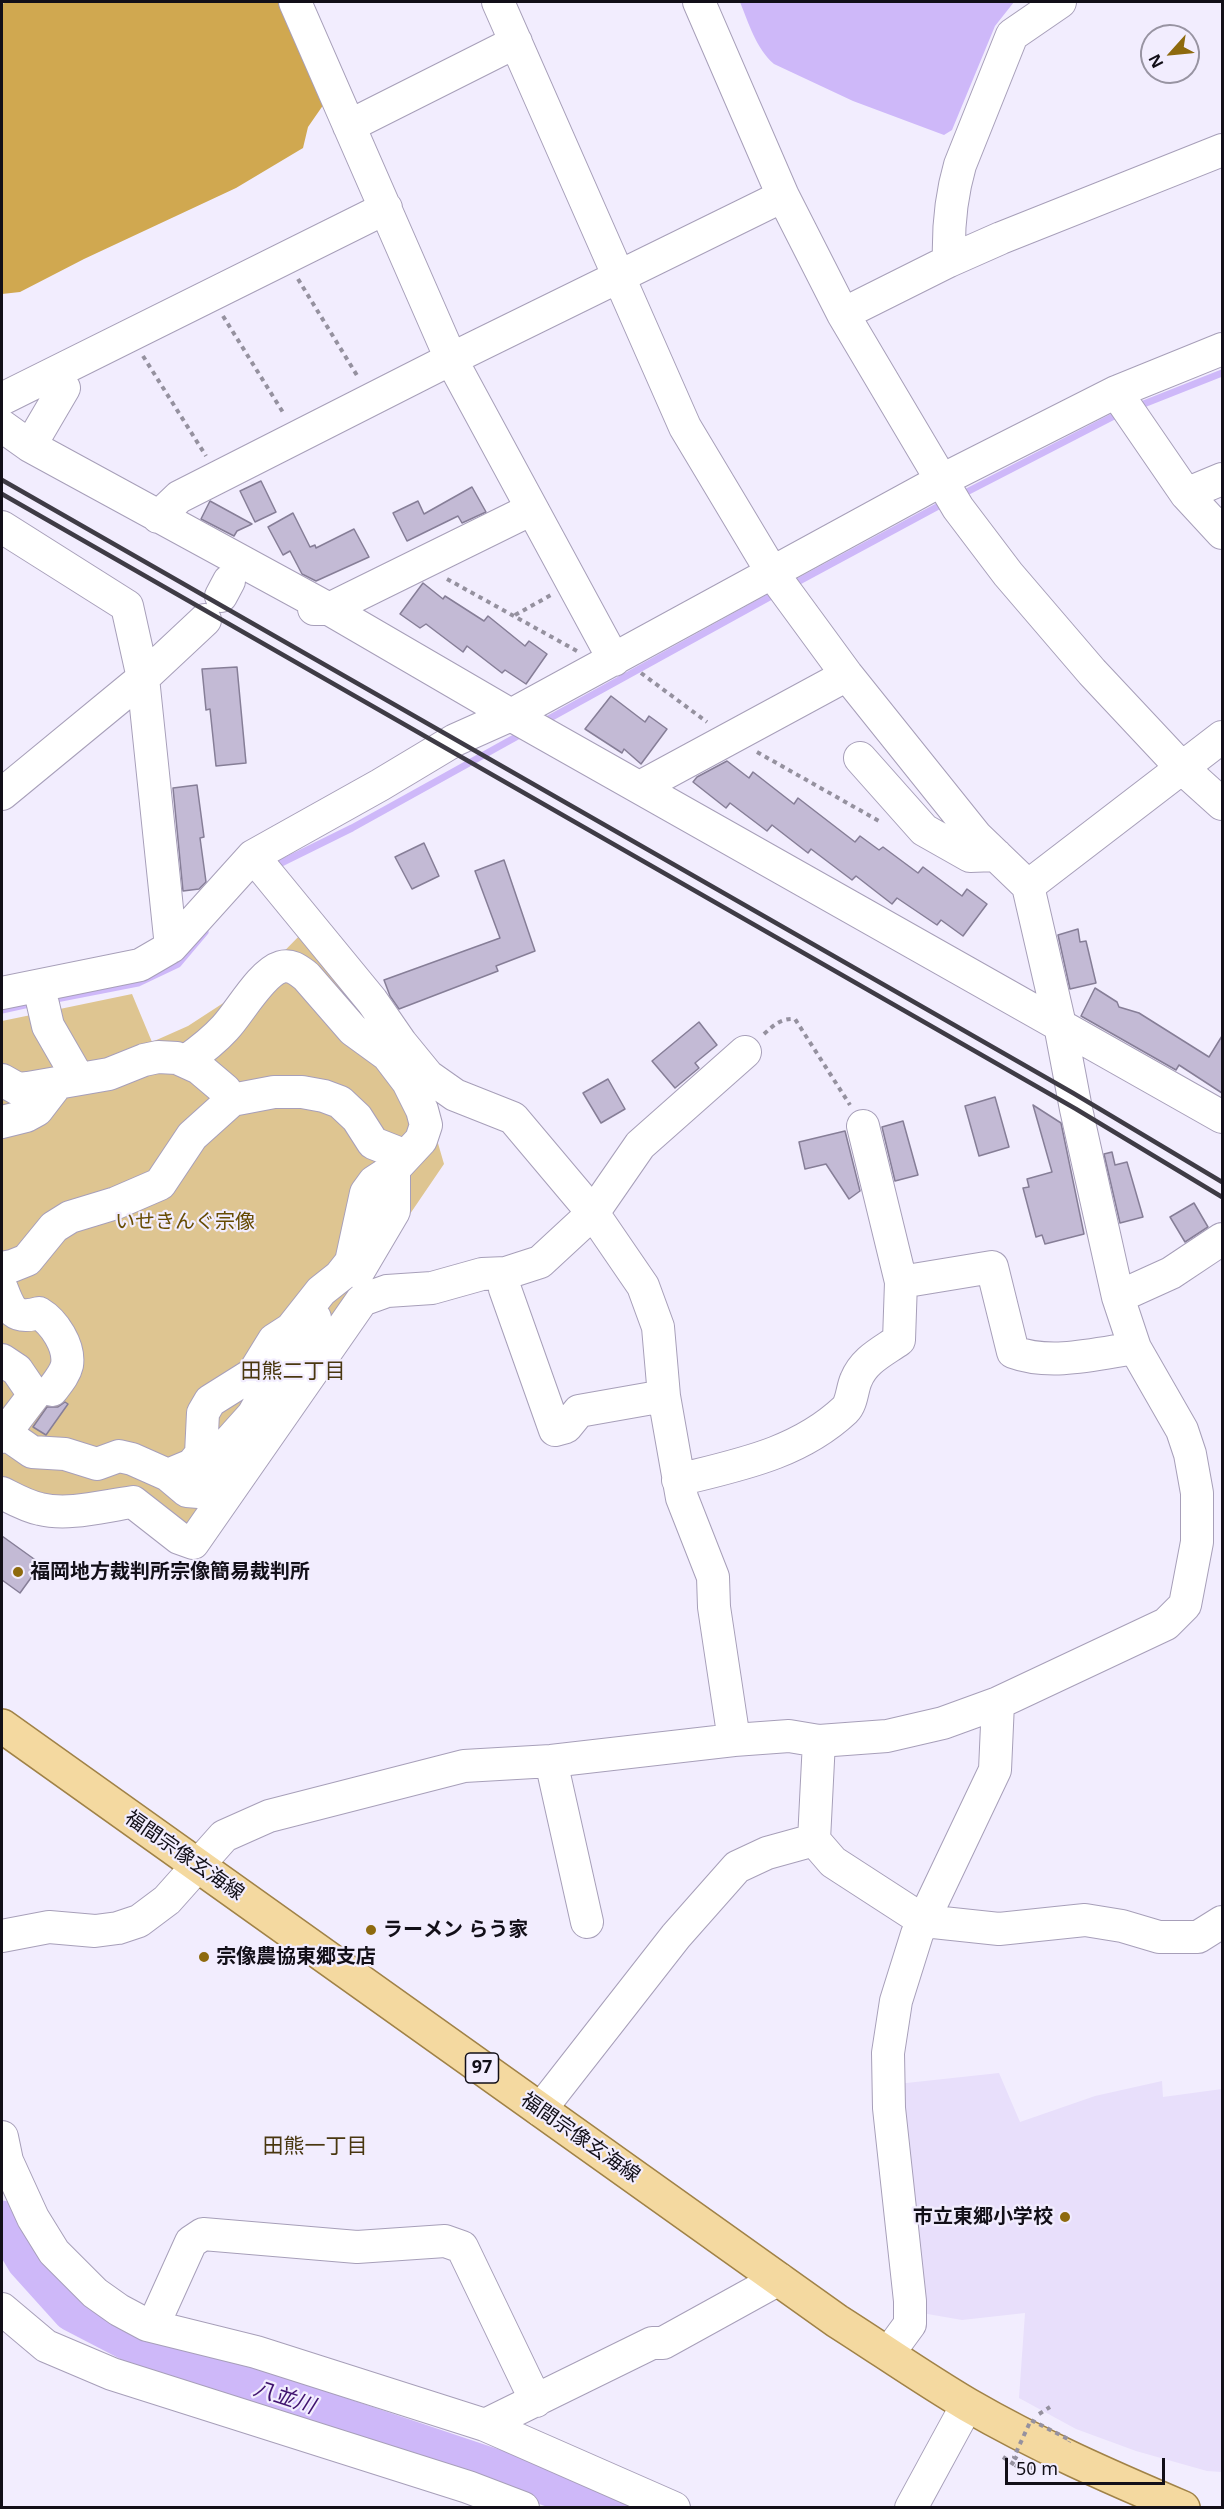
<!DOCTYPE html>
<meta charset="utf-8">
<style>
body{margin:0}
#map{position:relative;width:1224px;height:2509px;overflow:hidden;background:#f2edfe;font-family:"Noto Sans",sans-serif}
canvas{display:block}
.frame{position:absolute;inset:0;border:3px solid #120f18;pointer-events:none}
.north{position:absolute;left:1140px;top:24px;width:60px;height:60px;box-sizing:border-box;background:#f2edfe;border:2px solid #9894a2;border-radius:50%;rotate:243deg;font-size:16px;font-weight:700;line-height:24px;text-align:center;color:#120f18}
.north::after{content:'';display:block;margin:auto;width:21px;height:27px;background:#8e6a0e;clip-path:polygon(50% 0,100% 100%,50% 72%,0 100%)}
.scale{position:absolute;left:1005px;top:2458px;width:160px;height:27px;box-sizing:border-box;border:3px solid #120f18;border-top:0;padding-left:8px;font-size:18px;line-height:21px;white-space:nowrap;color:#120f18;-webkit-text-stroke:4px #f2edfe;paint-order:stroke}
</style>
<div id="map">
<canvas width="1224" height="2509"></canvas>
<div class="frame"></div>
<div class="north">N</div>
<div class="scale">50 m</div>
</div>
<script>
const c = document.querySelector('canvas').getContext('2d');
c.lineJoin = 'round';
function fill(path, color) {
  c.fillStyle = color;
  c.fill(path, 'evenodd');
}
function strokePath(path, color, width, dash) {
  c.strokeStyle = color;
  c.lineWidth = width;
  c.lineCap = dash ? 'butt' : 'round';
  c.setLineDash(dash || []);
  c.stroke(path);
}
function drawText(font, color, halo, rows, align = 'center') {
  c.font = font + ' "Noto Sans","Noto Sans JP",sans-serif';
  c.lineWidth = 4.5;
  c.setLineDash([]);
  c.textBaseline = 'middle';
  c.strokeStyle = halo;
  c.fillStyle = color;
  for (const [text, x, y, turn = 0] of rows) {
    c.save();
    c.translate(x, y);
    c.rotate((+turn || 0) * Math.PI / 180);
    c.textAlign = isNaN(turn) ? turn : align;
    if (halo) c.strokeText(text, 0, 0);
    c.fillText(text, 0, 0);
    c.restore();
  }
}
const built = new Path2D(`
 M999 2073 1020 2122 1095 2096 1162 2081 1163 2097 1222 2089V2472L1207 2471 1136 2451 1076 2429 1019 2398 1025 2313 962 2320 916 2312 897 2084Z`);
const green = new Path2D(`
 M305 930 420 1081 444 1164 192 1534 174 1527 61 1505 2 1486V1021L132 994 152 1042 188 1026 251 985Z`);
const forest = new Path2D(`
 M7 2H282L326 101 308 127 303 148 236 188 84 259 20 292 2 294V4Z`);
const water = new Path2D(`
 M740 2H1014L995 26 952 130 944 135 853 101 774 64C756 48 749 24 740 2Z`);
const stream = new Path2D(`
 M1136 407 1222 373
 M959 496 1120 413
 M792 585 946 502
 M543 722 777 593
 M273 867 352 828 525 732
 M51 1000 138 983 178 964 205 932
 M2 1010 34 1003`);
const river = new Path2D(`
 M2 2220 26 2261 72 2312 151 2353 612 2508`);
const building = new Path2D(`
 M261 481 276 512 255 522 240 491Z
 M472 487 486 512 462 523 458 516 407 541 393 513 418 501 424 514Z
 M210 501 252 524 237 531 234 536 201 519Z
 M293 513 310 547 315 545 316 548 354 529 369 557 316 581 302 574 290 551 283 555 268 527Z
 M423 583 443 599 445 596 484 621 488 616 525 646 529 641 547 654 526 684 505 670 502 673 467 646 463 652 426 624 420 628 400 614Z
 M237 667 246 763 216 766 210 709 206 710 202 669Z
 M611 696 645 722 649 716 667 729 641 764 624 749 622 753 585 729Z
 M727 761 749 778 753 772 794 804 798 798 855 842 860 836 879 850 883 847 918 873 923 867 962 896 967 889 987 904 963 936 941 920 937 925 897 898 892 904 856 876 852 880 811 849 808 853 772 825 767 831 730 803 726 808 693 782 697 777Z
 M197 785 204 837 200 838 206 882 199 889 183 891 173 788Z
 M424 843 439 876 412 889 395 857Z
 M504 860 535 951 496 966 498 971 399 1009 390 996 384 980 500 938 475 871Z
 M1078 929 1080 942 1086 941 1096 983 1070 989 1058 935Z
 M1095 988 1117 1002 1119 1007 1139 1013 1209 1057 1222 1036V1093L1179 1065 1176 1070 1081 1016Z
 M699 1022 717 1045 695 1063 699 1068 675 1088 652 1061Z
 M608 1079 625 1109 601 1123 583 1093Z
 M995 1097 1009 1147 979 1156 965 1106Z
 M1033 1105 1061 1123 1084 1234 1045 1244 1042 1235 1036 1237 1023 1188 1029 1187 1027 1179 1052 1172Z
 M903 1121 918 1175 895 1181 882 1127Z
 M845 1131 860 1191 849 1199 826 1164 805 1169 799 1142Z
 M1112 1152 1115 1165 1127 1162 1143 1217 1120 1223 1104 1154Z
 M1194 1203 1208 1227 1185 1242 1170 1217Z
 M65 1402 68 1404 46 1435 33 1427 47 1407H58Z
 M2 1536 41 1564 20 1593 2 1580Z`);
const path = new Path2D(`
 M298 279 358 377
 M223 316 284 414
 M143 356 206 456
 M447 579 577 651
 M515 615 551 595
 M641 673 707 722
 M757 752 879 821
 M764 1034C774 1025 781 1018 795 1019L850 1105
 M1039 2414 1050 2407
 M1003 2457 1015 2465`);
const minor = new Path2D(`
 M295 2 451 359 614 660
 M699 2 783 196 843 314 958 508 1008 574 1092 672 1182 768 1222 804
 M349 126 516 42
 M949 261C948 229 951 196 960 165L1012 35 1060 2
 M843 314 949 261 1001 238 1222 150
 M1116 392 1186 494 1222 533
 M2 399 386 208
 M2 426 30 446 329 609 511 715 1222 1117
 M30 446 64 388
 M1186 494 1222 479
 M158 517 179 497 451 359 783 196
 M2 527 127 606 143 678 171 947
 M221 596 229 581
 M314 609H329L532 509
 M860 758 924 830 970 856 996 855
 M640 787 847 675
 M2 794 143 678 205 620
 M253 856 372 1001 401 1043 428 1076 455 1095 513 1118 593 1213 643 1286 658 1327 664 1396 682 1498 713 1577 714 1607 734 1740
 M1028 886 1222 737
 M39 987 48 1026 78 1078
 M2 993 140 965 171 947 253 856 380 785 455 740 511 715 940 481 1116 392 1222 349
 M186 1061C200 1051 214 1040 225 1028 240 1012 261 973 281 967 291 964 298 970 306 976L353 1030 386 1054
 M2 1080 18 1089 28 1088 109 1074 144 1060 158 1057 177 1058 199 1068 225 1090 232 1100
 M2 1122 26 1116 37 1110 57 1084
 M2 1268 12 1266 27 1260 54 1227 70 1217 116 1203 160 1184 192 1136 232 1100 274 1092H302L324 1096 340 1102 357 1118 373 1143 406 1156
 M358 1272 394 1211V1169
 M901 1282 992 1267 1013 1352C1051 1366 1096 1354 1135 1348
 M2 1289C10 1310 14 1320 39 1313 54 1322 70 1346 67 1365 65 1374 58 1382 52 1390
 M505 1289 555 1430 566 1427 579 1411 664 1396
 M1118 1297 1171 1273 1222 1239
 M2 1360 17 1370 34 1395 2 1437
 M2 1431 32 1452 65 1454 97 1464 119 1456 132 1459 168 1475 192 1465 201 1454 203 1413 210 1401 253 1374 274 1340 291 1329 321 1291 340 1276 351 1262 366 1193 374 1182 394 1169 421 1140 426 1125 422 1110 408 1082 389 1057
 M168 1475 187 1491 199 1492 208 1486 227 1444 253 1415 268 1388 283 1378 287 1363 304 1336V1330L315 1318
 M678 1480C738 1465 798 1454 845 1410 852 1403 852 1389 856 1380 864 1360 882 1352 899 1340L901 1282 863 1126
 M2 1493C14 1499 26 1506 40 1509 69 1516 103 1506 133 1502L179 1538 193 1543 362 1300 387 1291 432 1288 482 1274 506 1273 540 1262 593 1213 640 1145 745 1052
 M819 1741 814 1840 833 1862 924 1921 999 1929 1085 1920 1122 1926 1159 1937H1198L1222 1922
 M551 1761 587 1922
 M2 1936 49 1927 95 1931 118 1928 139 1921 167 1900 224 1836 269 1816 464 1766 551 1761 734 1740 789 1736 819 1741 887 1736 943 1723 998 1703 1166 1624 1185 1605 1197 1542V1493L1190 1454 1182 1430 1135 1348 1118 1297 1076 1109 1060 1025 1028 886 976 836 847 675 773 574 685 427 498 2
 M540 2110 676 1936 737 1867 767 1853 814 1840
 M2 2137 7 2161 33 2218 54 2252 95 2293 119 2310 147 2325 256 2352 485 2425 674 2508
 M2 2309 46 2346 112 2374 468 2487 523 2508
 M153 2326 191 2242 203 2234 357 2247 445 2241 462 2247 536 2401
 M888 2354 910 2324V2301L889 2108 888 2053 896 2001 917 1934 995 1770 998 1703
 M485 2425 652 2343H663L779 2279
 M911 2508 967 2405`);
const major = new Path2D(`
 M2 1726 837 2321C881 2349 924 2379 968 2405 1037 2445 1110 2477 1183 2508`);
const rail = new Path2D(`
 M2 480 1073 1093 1222 1182
 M2 494 1076 1109 1222 1197`);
const pathBridge = new Path2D(`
 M1015 2465 1031 2475 1034 2469 1014 2457 1031 2420 1070 2440 1069 2442`);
const markers = [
 [18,1572,6,"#8e6a0e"],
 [371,1930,6,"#8e6a0e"],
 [204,1957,6,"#8e6a0e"],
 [1065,2217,6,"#8e6a0e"]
];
const shields = [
 [482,2068,33]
];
const shieldNames = [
 ["97",482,2068]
];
const parkNames = [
 ["いせきんぐ宗像",185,1222]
];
const poiNames = [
 ["福岡地方裁判所宗像簡易裁判所",30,1572],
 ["ラーメン らう家",383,1930],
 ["宗像農協東郷支店",216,1957],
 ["市立東郷小学校",1053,2217,"right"]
];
const streetNames = [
 ["福間宗像玄海線",184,1856,35],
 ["福間宗像玄海線",580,2138,35]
];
const neighbourhoodNames = [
 ["田熊二丁目",293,1372],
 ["田熊一丁目",315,2147]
];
const waterNames = [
 ["八並川",284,2398,18]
];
fill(built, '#e8dffb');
fill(green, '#dec591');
fill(forest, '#d0a850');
fill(water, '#ceb8f9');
strokePath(stream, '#ceb8f9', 7);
strokePath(river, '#ceb8f9', 39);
fill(building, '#c3bad5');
strokePath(building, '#867e97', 1.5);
strokePath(minor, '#a79fb9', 34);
strokePath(major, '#a08247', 36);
strokePath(path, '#95919f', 4, [4.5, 4.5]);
strokePath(minor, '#fff', 32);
strokePath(major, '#f4d9a0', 33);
strokePath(rail, '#3e3b45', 4.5);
strokePath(pathBridge, '#95919f', 4, [4.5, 4.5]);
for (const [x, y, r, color] of markers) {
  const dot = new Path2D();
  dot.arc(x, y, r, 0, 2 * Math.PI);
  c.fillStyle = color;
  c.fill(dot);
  strokePath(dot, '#f2edfe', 2);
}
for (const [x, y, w] of shields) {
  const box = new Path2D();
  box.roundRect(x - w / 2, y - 15, w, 30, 4.5);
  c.fillStyle = '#f2edfe';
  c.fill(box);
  strokePath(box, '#120f18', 1.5);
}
drawText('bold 18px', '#120f18', null, shieldNames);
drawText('20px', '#664b02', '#f2edfe', parkNames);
drawText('bold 20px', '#120f18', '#f2edfe', poiNames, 'left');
drawText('20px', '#120f18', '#f2edfe', streetNames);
drawText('21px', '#493710', '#f2edfe', neighbourhoodNames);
drawText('italic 21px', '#40136f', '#f2edfe', waterNames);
</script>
